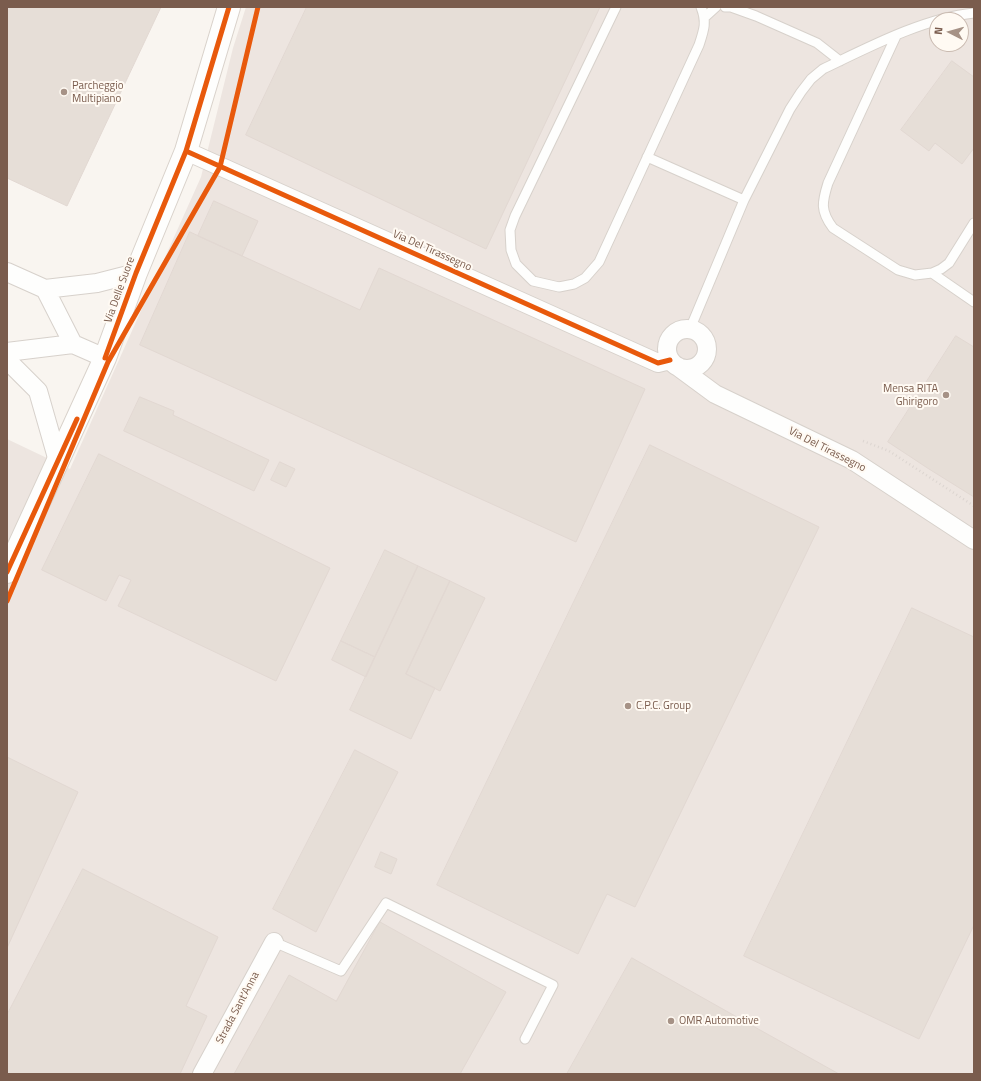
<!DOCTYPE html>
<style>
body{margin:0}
#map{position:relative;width:981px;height:1081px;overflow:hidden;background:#f9f5f0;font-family:"Titillium Web",sans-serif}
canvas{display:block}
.frame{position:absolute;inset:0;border:8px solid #7a5c4d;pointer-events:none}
.north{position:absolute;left:929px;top:12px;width:40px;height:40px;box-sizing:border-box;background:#fffaf3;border:1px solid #cabbb1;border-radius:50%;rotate:276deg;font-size:11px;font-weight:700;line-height:16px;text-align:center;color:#7a5c4d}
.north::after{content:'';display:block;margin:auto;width:14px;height:18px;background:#a69286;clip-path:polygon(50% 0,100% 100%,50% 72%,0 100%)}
</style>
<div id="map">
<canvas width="981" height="1081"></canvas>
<div class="frame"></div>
<div class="north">N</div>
</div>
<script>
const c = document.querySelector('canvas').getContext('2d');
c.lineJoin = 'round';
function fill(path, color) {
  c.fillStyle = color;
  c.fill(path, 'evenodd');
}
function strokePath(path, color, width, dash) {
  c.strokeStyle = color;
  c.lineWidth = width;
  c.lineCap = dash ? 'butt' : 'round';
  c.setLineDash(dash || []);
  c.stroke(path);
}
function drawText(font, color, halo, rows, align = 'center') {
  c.font = font + ' "Titillium Web",sans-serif';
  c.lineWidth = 4;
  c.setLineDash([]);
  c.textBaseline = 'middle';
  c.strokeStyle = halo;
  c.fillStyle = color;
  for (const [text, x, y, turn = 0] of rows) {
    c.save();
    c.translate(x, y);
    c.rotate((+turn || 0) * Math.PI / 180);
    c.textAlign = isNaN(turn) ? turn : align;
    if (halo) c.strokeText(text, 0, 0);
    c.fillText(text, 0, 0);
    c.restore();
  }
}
const industrial = new Path2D(`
 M246 7H974V1074H7V439L70 469 201 177 233 48ZM937 20H961V44H937Z`);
const building = new Path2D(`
 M7 7H161L67 206 7 178Z
 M307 7H600L486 249 246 135Z
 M952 61 974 77V148L962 164 935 143 929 151 901 130Z
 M214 201 258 221 242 256 198 236Z
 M190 232 360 310 379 268 645 389 576 542 140 345Z
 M956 336 974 347V497L929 469 888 442Z
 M140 397 174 411 173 415 269 460 254 491 124 431Z
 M650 445 819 527 635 907 607 894 578 954 437 885Z
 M99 454 330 568 276 681 118 606 131 580 119 575 106 601 42 570Z
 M280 462 295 469 286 487 271 480Z
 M385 550 418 566 375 657 341 641Z
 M418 566 450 581 406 674 435 688 411 739 350 710Z
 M450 581 485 598 440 691 406 674Z
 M912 608 974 637V925L919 1039 744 956Z
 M341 641 375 657 366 677 332 660Z
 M355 750 398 772 316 932 273 909Z
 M7 757 78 792 7 948Z
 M381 852 397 859 391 874 375 867Z
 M83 869 218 937 186 1006 207 1016 180 1074H7V1015Z
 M380 922 506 992 460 1074H234L289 975 336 1001Z
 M632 958 760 1030 839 1074H567Z`);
const path = new Path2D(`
 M863 441 889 451 974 506`);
const lane = new Path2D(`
 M616 7 515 216 510 230 511 250 516 264 533 281 559 287 574 284 585 278 599 262 699 45C704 30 707 22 701 7
 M725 7H731L756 16 817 43 840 61
 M705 17 716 7
 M896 36 828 183C822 202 820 211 833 228L898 270 915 275 932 273 941 269 949 263 974 223
 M647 157 744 200
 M932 273 974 302
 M690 329 744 200 790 109 801 92 811 79 823 69C869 47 924 18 974 13
 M274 942 341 971 386 903 553 985 525 1039`);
const street = new Path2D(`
 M186 151 658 363 670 360
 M7 272 45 289 97 283 136 273
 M45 289 73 344
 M667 349a20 20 0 1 1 40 0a20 20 0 1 1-40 0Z
 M7 352 73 344 105 358
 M7 360 38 391 58 461
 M677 366 715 394 852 460 974 540
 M202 1074 274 942`);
const secondary = new Path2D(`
 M7 572 105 358 136 273 186 151 229 7`);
const cycleway = new Path2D(`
 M186 151 658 363 670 360
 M105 358 136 273 186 151 229 7
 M7 572 77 419
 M7 601 108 362 220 167 258 7`);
const markers = [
 [64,92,4,"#a69286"],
 [946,395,4,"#a69286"],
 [628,706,4,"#a69286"],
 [671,1021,4,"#a69286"]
];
const poiNames = [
 ["Parcheggio",72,86],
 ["Multipiano",72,99],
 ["Mensa RITA",938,389,"right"],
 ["Ghirigoro",938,402,"right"],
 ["C.P.C. Group",636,706],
 ["OMR Automotive",679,1021]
];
const streetNames = [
 ["Via Del Tirassegno",432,251,24],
 ["Via Delle Suore",120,290,-70],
 ["Via Del Tirassegno",827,450,27],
 ["Strada Sant'Anna",238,1008,-62]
];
fill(industrial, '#ede5e0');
fill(building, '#e6ded7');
strokePath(building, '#e2d8d2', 1);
strokePath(lane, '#d7d1cb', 11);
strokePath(street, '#d7d1cb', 20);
strokePath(secondary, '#d9d2cb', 24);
strokePath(path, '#dcd5d0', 2.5, [1, 3]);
strokePath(lane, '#fefefd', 9);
strokePath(street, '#fefefd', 18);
strokePath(secondary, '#fefefd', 22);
strokePath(cycleway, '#e8590c', 5);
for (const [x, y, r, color] of markers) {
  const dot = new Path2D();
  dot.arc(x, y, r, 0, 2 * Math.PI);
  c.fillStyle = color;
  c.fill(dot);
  strokePath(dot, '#fffaf3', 1.5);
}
drawText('11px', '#7a5c4d', '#fffaf3', poiNames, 'left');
drawText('11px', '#7a5c4d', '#fffaf3', streetNames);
</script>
